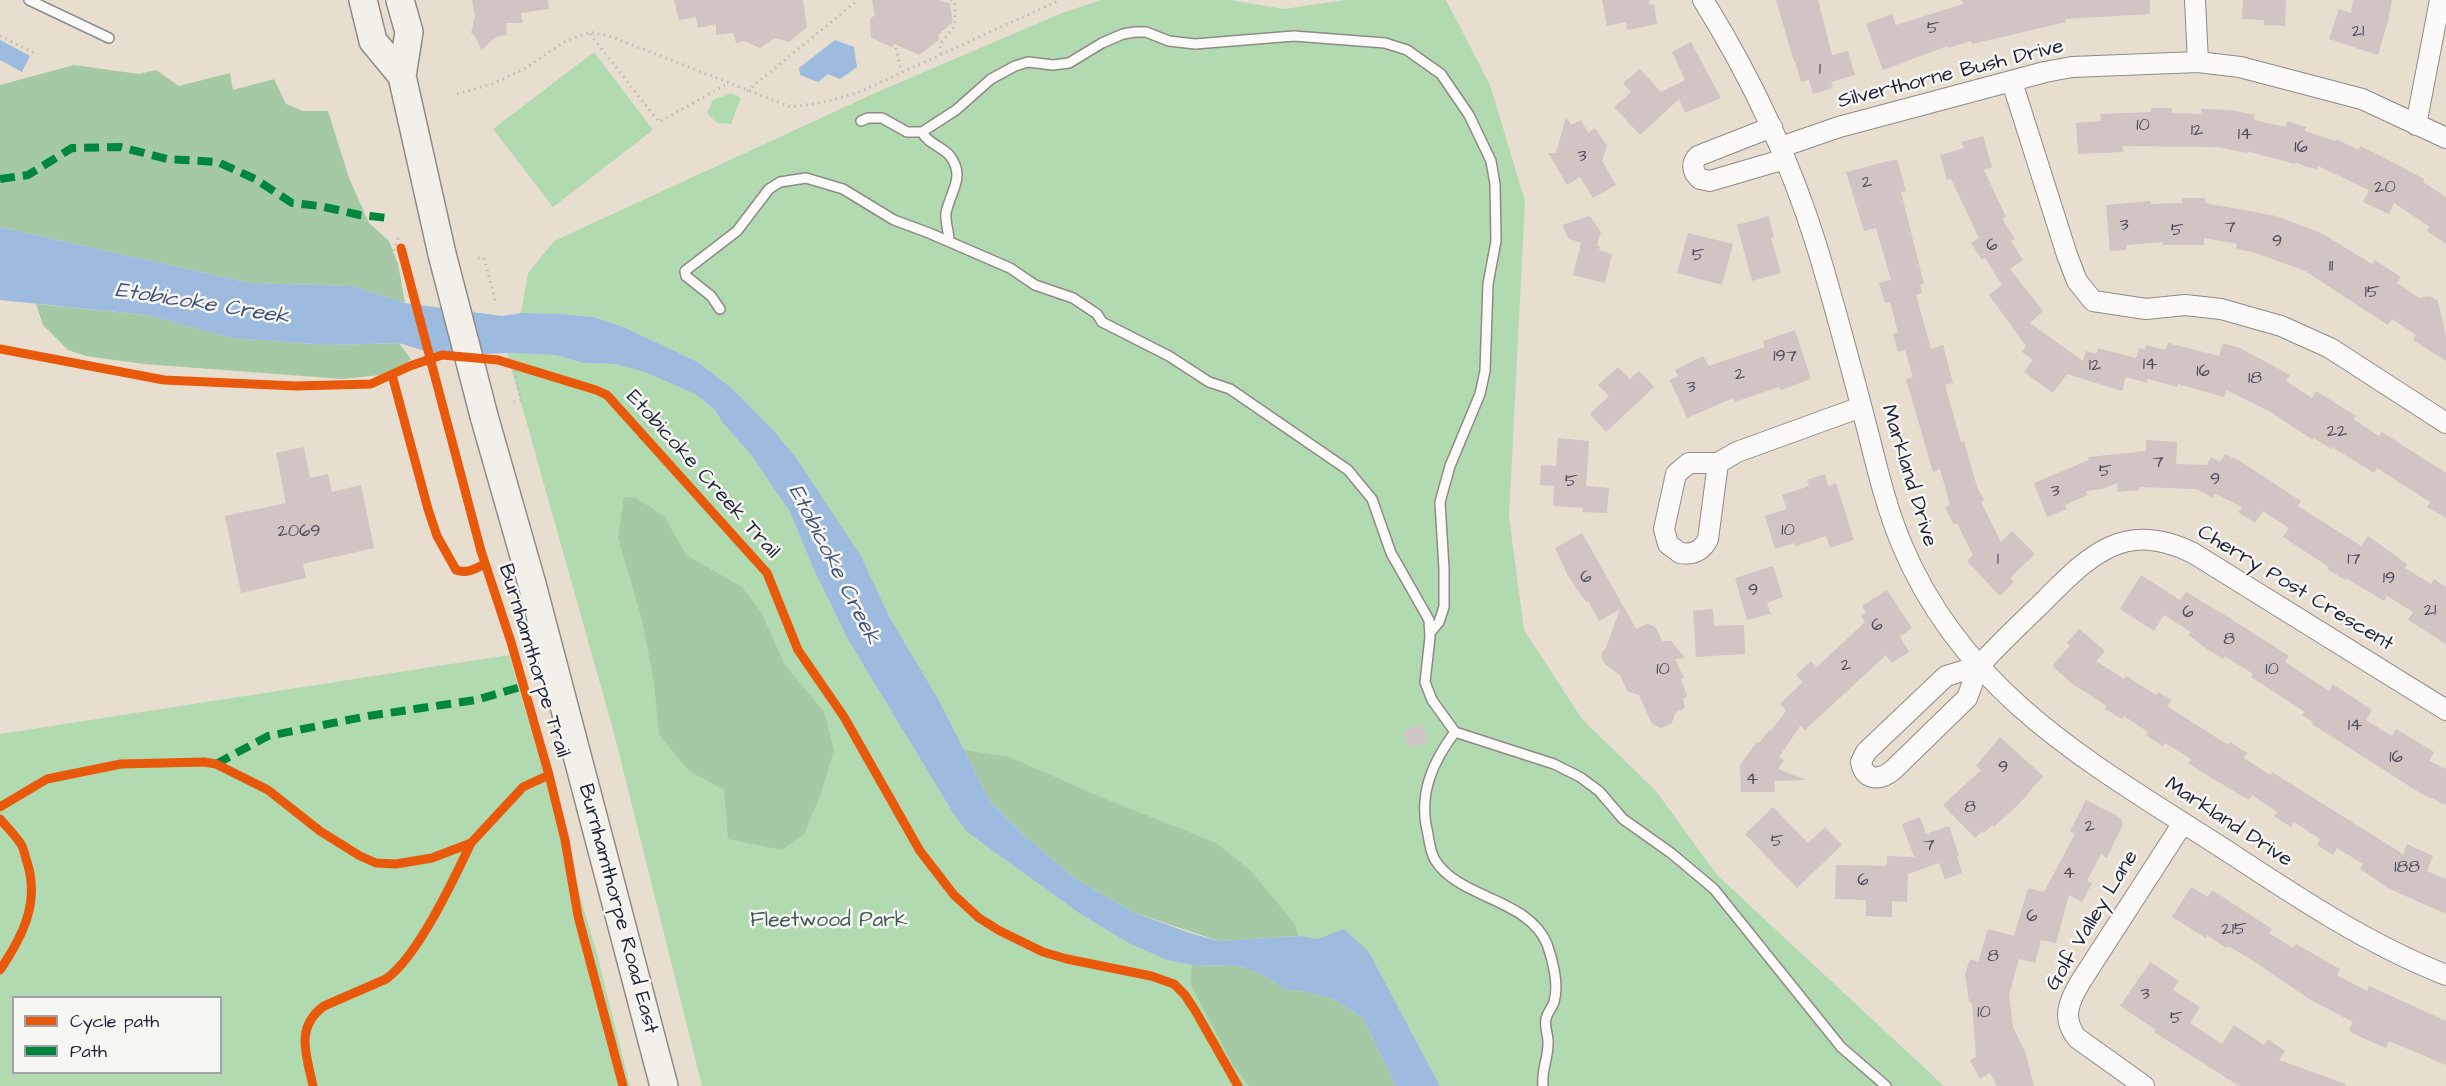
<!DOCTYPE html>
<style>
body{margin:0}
#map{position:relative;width:2446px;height:1086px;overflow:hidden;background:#e7decf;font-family:"Architects Daughter",sans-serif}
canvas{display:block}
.legend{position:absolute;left:12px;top:996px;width:210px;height:78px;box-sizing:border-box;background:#f6f6f2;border:2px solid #a1a1a9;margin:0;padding:8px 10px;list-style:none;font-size:18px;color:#22223b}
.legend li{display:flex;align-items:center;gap:12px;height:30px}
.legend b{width:30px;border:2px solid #a1a1a9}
</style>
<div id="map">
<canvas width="2446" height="1086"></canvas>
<ul class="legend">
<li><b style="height:8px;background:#e8590c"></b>Cycle path</li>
<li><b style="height:8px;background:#00873e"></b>Path</li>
</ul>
</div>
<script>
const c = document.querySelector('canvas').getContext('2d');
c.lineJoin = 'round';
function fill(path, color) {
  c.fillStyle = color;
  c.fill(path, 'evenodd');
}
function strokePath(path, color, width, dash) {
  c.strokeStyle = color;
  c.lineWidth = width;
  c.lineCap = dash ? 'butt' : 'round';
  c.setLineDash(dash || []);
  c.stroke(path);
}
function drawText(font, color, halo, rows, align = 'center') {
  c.font = font + ' "Architects Daughter",sans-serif';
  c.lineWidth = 5;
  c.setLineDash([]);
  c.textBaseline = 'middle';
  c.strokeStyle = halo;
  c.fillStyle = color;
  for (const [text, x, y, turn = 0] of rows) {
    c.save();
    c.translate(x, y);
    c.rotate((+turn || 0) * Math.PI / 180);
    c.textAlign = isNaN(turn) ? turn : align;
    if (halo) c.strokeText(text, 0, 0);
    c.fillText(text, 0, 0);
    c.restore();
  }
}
const green = new Path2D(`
 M1101 0H1230L1284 9 1345 0H1446L1490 85 1525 201 1509 517 1524 630 1582 719 1656 791 1717 875 1944 1086H1440L1369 952 1299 936 990 801 937 697 890 618 861 556 797 459 775 432 734 390 698 362 621 326 593 317 562 314 521 313 528 273 554 241 875 93 1062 13Z
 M594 52 653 130 553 207 493 129Z
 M731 93 741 98 731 124 717 123 707 113 713 100Z
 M507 353 556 355 583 363 615 364 645 372 677 386 695 394 715 410 723 423 752 456 790 512 813 568 847 638 953 813 967 832 1079 913 1130 944 1167 960 1192 965 1396 1086H702L614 733Z
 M509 655 596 950 630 1086H0V734ZM14 998H220V1072H14Z`);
const forest = new Path2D(`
 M74 65 139 74 156 70 179 86 230 73 233 90 274 79 286 104 303 111H328L349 178 369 223 389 241 398 264 405 303 353 286 250 283 0 227V85Z
 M36 304 147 315 232 338 328 345 399 343 411 359 402 366 381 375 343 379 144 364 86 356 68 350 43 325Z
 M624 497 636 498 664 516 686 555 742 587 761 612 785 665 824 712 834 750 821 793 804 834 782 850 728 839 724 790 689 771 659 735 654 682 642 620 618 537Z
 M964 750 1009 757 1103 798 1216 843 1250 870 1294 923 1299 936 1219 941 1135 913 1076 879 1026 837 990 801Z
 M1192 965 1239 966 1262 974 1285 989 1308 992 1333 999 1363 1018 1396 1086H1249L1233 1065 1190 983Z`);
const water = new Path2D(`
 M0 40 30 56 22 72 0 60Z
 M835 40 854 47 857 67 840 79 828 74 818 82 800 75 799 68Z
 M0 227 250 283 353 286 405 303 502 316 521 313 562 314 593 317 621 326 698 362 734 390 775 432 797 459 861 556 890 618 937 697 990 801 1026 837 1076 879 1135 913 1193 934 1219 941 1299 936 1318 939 1344 929 1369 952 1440 1086H1396L1363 1018 1333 999 1308 992 1285 989 1262 974 1239 966 1192 965 1167 960 1130 944 1079 913 967 832 953 813 847 638 813 568 790 512 752 456 723 423 715 410 695 394 645 372 615 364 583 363 556 355 507 353 441 356 399 343 328 345 232 338 147 315 0 300Z`);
const building = new Path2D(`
 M472 0H548L549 9 521 13 523 23H506L507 35 496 37 481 50 475 36 471 33 475 16Z
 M674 0H803L807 27 789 42 775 38 760 48 745 41 736 43 733 33 716 35V24L698 28 696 17 679 20Z
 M872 0H939L950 4 953 22 938 35 939 40 919 55 895 44 892 47 871 38 870 19 875 15Z
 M1602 0H1649L1650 5 1654 4 1657 24 1627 30 1626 22 1607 26Z
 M1776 0H1818L1832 55 1848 51 1855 75 1831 82 1833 88 1813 94 1809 80 1801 82 1795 61 1794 62Z
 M1962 0H2150V14L2065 19 2066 22 1972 44 1971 41 1948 48 1947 46 1883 70 1866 24 1892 14 1896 25 1963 4Z
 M2243 0H2286L2285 26 2264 25V20L2242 19Z
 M2353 0H2392L2388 21 2378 55 2329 39 2339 9 2351 13Z
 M1691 42 1721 98 1685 113 1679 99 1640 135 1614 107 1631 92 1623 83 1640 69 1661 92 1685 80 1672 52Z
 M2151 108H2172V113L2201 114V109L2230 110 2255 115 2254 120 2285 127 2287 121 2306 127 2305 131 2335 141 2336 139 2359 150 2360 146 2379 155 2424 179 2423 182 2446 197V244L2427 231 2430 227 2394 203 2389 214 2363 202 2369 190 2318 166 2317 169 2307 167 2295 162V164L2247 151V153L2217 147 2122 146 2123 152 2078 154 2076 123 2101 121 2100 114 2151 112Z
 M1566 117 1571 125 1581 120 1588 133 1595 128 1607 146 1602 161 1616 185 1593 198 1580 177 1567 185 1548 153H1556Z
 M1983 136 1992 167 1984 170 2006 217 2002 219 2015 239 2011 241 2023 260 2010 269 2043 311 2030 323 2083 361 2086 351 2096 354 2098 348 2136 358 2139 348 2145 350 2146 345 2165 350 2168 343 2219 356 2223 343 2240 348 2290 375 2286 381 2312 398 2316 391 2356 416 2353 419 2379 436 2382 432 2446 473V518L2427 507 2430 502 2377 468 2374 473 2332 447 2331 449 2314 438 2313 440 2269 411 2226 390 2224 397 2178 384 2177 387 2148 379 2147 383 2126 377 2122 391 2067 374 2053 393 2024 372 2033 360 2022 352 2026 346 1989 295 2002 285 1985 258 1982 260 1971 243 1979 238 1951 179 1947 180 1940 155 1964 148 1962 142Z
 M1897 159 1906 191 1901 192 1924 284 1920 285 1922 293 1916 295 1931 349 1943 345 1953 383 1945 385 1961 442 1964 441 1977 487 1984 500 1981 502 2001 542 2012 531 2035 554 2010 578 2014 582 2000 596 1967 561 1973 555 1957 523 1954 525 1945 507 1950 505 1940 469 1933 472 1906 379 1913 377 1905 350 1898 352 1893 334 1898 332 1890 302 1885 303 1879 283 1891 280 1883 252 1876 228 1864 231 1846 172Z
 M2182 198H2205V203L2276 216 2321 233 2372 264 2375 260 2401 277 2397 283 2419 298 2430 296 2438 301 2446 336V361L2413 340 2416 335 2392 319 2388 325 2305 271 2253 252 2236 249 2237 244 2204 238V245H2163V242L2126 245 2127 250 2110 251 2106 205 2150 201 2151 204 2182 203Z
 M1590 216 1601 232 1597 246H1600L1599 250 1612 254 1605 283 1573 275 1581 243 1569 239 1562 225Z
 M1769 216 1774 238H1771L1781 273 1752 281 1737 225Z
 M1688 233 1733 244 1722 285 1677 273Z
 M1795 330 1811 379 1781 390 1779 387 1735 402 1733 398 1687 418 1670 380 1678 376 1675 370 1703 356 1709 366 1765 347 1763 341Z
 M1618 367 1630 379 1639 371 1654 387 1606 432 1590 414 1609 396 1598 385Z
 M1558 438 1589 441 1586 486 1609 488 1607 513 1582 512 1583 508 1553 506 1554 486 1540 485 1541 465 1556 466Z
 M2146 440 2177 442 2176 464 2207 465 2211 457 2220 462 2225 454 2240 461 2301 501 2298 506 2361 546 2368 536 2407 564 2405 568 2431 584 2434 579 2446 587V644L2408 620 2413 612 2387 596 2384 601 2346 578 2345 580 2327 569 2329 567 2283 537 2289 528 2263 511 2255 523 2238 512 2242 507 2215 494 2213 498 2196 489 2139 487V490L2118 492 2117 483 2103 489 2086 491 2088 495 2065 505 2067 509 2047 517 2034 483 2089 460 2088 457 2146 451Z
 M304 447 310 478 328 474 332 492 361 485 374 548 303 564 306 578 241 593 225 516 286 503 276 453Z
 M1825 474 1828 486 1836 483 1854 540 1830 548 1826 536 1796 546 1795 543 1775 549 1765 516 1787 509 1782 495 1809 486 1807 480Z
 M1582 533 1636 629 1647 624 1652 625 1656 628 1662 641H1671L1685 658 1675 659 1684 678 1681 679 1687 696 1683 699 1685 708 1675 713 1672 723 1661 728 1652 724 1639 695 1627 691 1620 675 1606 665 1602 659V652L1606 648 1620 609 1599 621 1588 601 1586 602 1568 576 1555 548Z
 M1773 566 1783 597 1767 603 1771 614 1747 620 1735 578Z
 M2141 575 2180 600 2186 592 2228 617 2289 656 2285 662 2329 691 2333 684 2372 710 2366 720 2392 736 2396 729 2434 752 2429 761 2446 769V805L2420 793 2312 724 2313 722 2302 715 2305 712 2251 677 2253 674 2225 656 2223 659 2207 649 2188 635 2191 632 2164 615 2154 631 2120 609Z
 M1887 590 1912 628 1900 637 1909 652 1892 663 1886 655 1805 730 1800 726 1779 757 1784 760 1778 769 1806 780 1774 781 1775 792H1741L1740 765 1757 742 1759 743 1769 730 1771 731 1786 711 1780 704 1803 682 1796 675 1811 661 1817 667 1865 622 1861 616 1866 613 1862 606Z
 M1713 609 1714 626 1744 625 1745 654 1696 657 1693 611Z
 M2079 629 2105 651 2096 661 2124 679 2126 676 2156 695 2158 692 2172 700 2167 706 2228 745 2230 742 2247 753 2244 758 2270 775 2272 772 2403 854 2407 844 2433 856 2427 871 2446 879V914L2390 889 2360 869 2363 864 2337 848 2333 855 2317 845 2320 839 2294 822 2291 827 2274 816 2277 812 2252 795 2249 800 2210 777 2188 763 2191 759 2165 743 2163 746 2146 735 2148 732 2124 716 2122 719 2105 709 2107 706 2074 685 2052 666 2070 646 2067 643Z
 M1422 724 1428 741 1410 748 1404 731Z
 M2000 737 2043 776 2020 803 1994 827 1992 825 1984 833 1982 831 1975 838 1943 805 1981 770 1976 766Z
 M2086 800 2121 818 2123 824 2107 858 2101 854 2087 881 2092 883 2082 902 2069 895 2056 943 2041 940 2035 963 2019 959 2009 995 2013 1027 2025 1051 2034 1086H1997L1990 1073 1980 1079 1970 1060 1976 1057 1972 1003 1969 1002 1965 974 1970 959 1978 962 1988 929 2014 936 2028 888 2044 892 2075 834 2070 831Z
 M1773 807 1808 843 1825 827 1842 845 1797 888 1745 834Z
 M1920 817 1926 834 1949 826 1959 856H1957L1962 873 1945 879 1939 863 1908 874 1907 902 1892 901V917L1866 916V900L1835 899 1836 865 1887 866V856L1914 857 1902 824Z
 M2191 887 2208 897 2212 890 2272 929 2269 933 2293 948 2296 944 2340 969 2337 975 2367 991 2369 986 2446 1021V1065L2389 1041 2386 1048 2352 1033 2349 1029 2353 1022 2309 999 2252 960 2228 946 2226 948 2207 935 2206 938 2172 917Z
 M2150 962 2179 981 2173 990 2200 1007 2190 1023 2222 1044 2234 1025 2264 1045 2268 1039 2285 1051 2279 1060 2346 1084V1086H2239L2154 1032 2156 1030 2120 1006Z`);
const path = new Path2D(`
 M590 34 659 122 727 84
 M0 36 34 53
 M896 48 901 72
 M941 54 940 45 955 25V3L951 0
 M747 91 858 0
 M457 94 492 84 524 69 564 42 589 32 612 37 791 107 820 103 857 93 1060 0
 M398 238 392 255 399 299
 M478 258H484L496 303
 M513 365 521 400 514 402`);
const service = new Path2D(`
 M29 0 109 38
 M861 121 868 118H882L907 132H922L956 110 991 79 1015 66 1028 62 1053 65 1069 63 1102 43 1123 34 1135 32H1146L1169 41 1195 44 1294 36 1385 43 1407 50 1441 74 1469 115 1491 161 1495 184 1496 241 1488 284 1485 371 1480 394 1450 466 1440 502 1444 569V607L1439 622 1430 633
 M922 132C927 143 943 147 950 156 966 177 950 192 946 213 945 222 949 232 949 241
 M720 309 711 296 686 276 685 271 737 231 769 189 780 182 806 178 843 189 894 220 929 233 1010 268 1035 285 1073 298 1097 314 1102 322 1169 356 1209 382 1230 389 1348 470 1372 499 1391 553 1429 620 1430 637 1425 682 1432 700 1455 732 1554 764 1580 777 1599 791 1623 819 1671 853 1714 889 1841 1047 1886 1086
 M1455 732C1434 760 1420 790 1426 825 1429 836 1429 850 1435 860 1459 899 1528 898 1547 944 1553 960 1559 985 1554 1002 1552 1008 1547 1013 1546 1019 1544 1026 1548 1034 1548 1041 1549 1057 1541 1070 1543 1086`);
const minor = new Path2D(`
 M1703 0C1751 77 1790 160 1817 247 1835 306 1851 367 1867 428 1877 468 1886 507 1902 545 1965 695 2092 764 2221 847 2294 895 2365 943 2446 975
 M2195 0 2198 62
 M2012 82 2067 255 2077 281 2093 301 2146 309 2185 305 2221 309 2281 326 2330 348 2446 423
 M2416 125 2440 0
 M1772 127 1698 156C1691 163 1692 172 1700 179L1710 181 1785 159
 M1781 147 1839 127 2045 72 2072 67 2198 62 2240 67 2362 99 2446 138
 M1718 463H1689L1676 474 1664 529 1668 544 1680 553C1693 555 1702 551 1708 539L1718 463 1737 452 1861 407
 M1979 666C1998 645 2020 624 2041 604 2088 557 2123 518 2193 553L2446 710
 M1979 666 1967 698 1893 770C1880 781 1864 781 1861 762L1866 752 1946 676Z
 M2144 1086 2077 1038C2061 1018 2069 1001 2081 981L2183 823`);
const secondary = new Path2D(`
 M363 0 373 41 402 76
 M400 0 409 32 402 76 442 254
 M484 416 532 584 664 1086`);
const secondaryBridge = new Path2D(`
 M442 254 484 416`);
const quiet = new Path2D(`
 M0 179 28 175 72 148 121 147 167 159 218 162 255 179 292 203 320 206 360 215 388 218
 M216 764 268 736 368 716 476 700 524 686`);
const cycleway = new Path2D(`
 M401 248 481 551 511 642 549 775 565 840 578 916 623 1086
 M0 349 164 380 296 386 371 384 410 366 442 355 498 360 596 390 607 395 767 573 798 650 844 717 920 851 954 895 979 918 1000 931 1043 952 1067 959 1151 976 1174 984 1185 995 1196 1012 1238 1086
 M392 375 428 509 437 536 456 570C467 574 475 569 485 564
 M0 807 47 779 121 764 204 762 216 764 268 790 320 831 360 856 376 863 396 864 432 858 471 843 523 787 549 775
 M0 819C7 827 15 835 21 844 24 849 25 856 27 862 40 902 23 936 0 970
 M313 1086C307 1056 294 1028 324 1006L386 979C418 956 454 879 471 843`);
const numberNames = [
 ["5",1933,29],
 ["21",2358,32],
 ["1",1820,70],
 ["10",2143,126],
 ["12",2197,131],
 ["14",2245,135],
 ["16",2301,148],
 ["3",1582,157],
 ["2",1867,183],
 ["20",2385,188],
 ["3",2124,226],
 ["7",2230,228],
 ["5",2177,231],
 ["9",2277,242],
 ["6",1992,246],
 ["5",1698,256],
 ["11",2331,267],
 ["15",2372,293],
 ["197",1785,357],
 ["14",2150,365],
 ["12",2095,366],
 ["16",2203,372],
 ["2",1740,375],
 ["18",2255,379],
 ["3",1691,388],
 ["22",2337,432],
 ["7",2158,463],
 ["5",2105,472],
 ["9",2215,480],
 ["5",1571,482],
 ["3",2055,492],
 ["10",1788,531],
 ["2069",299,532],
 ["1",1998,560],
 ["17",2354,560],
 ["6",1586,578],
 ["19",2389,579],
 ["9",1753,591],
 ["21",2430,611],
 ["6",2188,613],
 ["6",1877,626],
 ["8",2229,640],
 ["2",1846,666],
 ["10",1663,670],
 ["10",2272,670],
 ["14",2355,726],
 ["16",2396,758],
 ["9",2003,768],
 ["4",1752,780],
 ["8",1970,808],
 ["2",2090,827],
 ["5",1777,842],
 ["7",1929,846],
 ["188",2407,868],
 ["4",2069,874],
 ["6",1863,881],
 ["6",2032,917],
 ["215",2234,930],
 ["8",1993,957],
 ["3",2145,995],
 ["10",1984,1013],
 ["5",2176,1019]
];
const streetNames = [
 ["Silverthorne Bush Drive",1951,75,-14],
 ["Etobicoke Creek Trail",702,475,48],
 ["Markland Drive",1908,476,73],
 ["Cherry Post Crescent",2295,589,31],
 ["Burnhamthorpe Trail",533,661,73],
 ["Markland Drive",2228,823,33],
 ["Burnhamthorpe Road East",617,909,75],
 ["Golf Valley Lane",2093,921,-59]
];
const parkNames = [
 ["Fleetwood Park",829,922]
];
const waterNames = [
 ["Etobicoke Creek",202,305,9],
 ["Etobicoke Creek",833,565,63]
];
fill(green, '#b2dab0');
fill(forest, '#a4c9a4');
fill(water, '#9cbbdf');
fill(building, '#d1c4c2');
strokePath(service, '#8e8a86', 12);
strokePath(minor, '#8e8a86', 22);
strokePath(secondary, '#8e8a86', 30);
strokePath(path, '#bcbabb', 3, [1.5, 4.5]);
strokePath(service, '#fbfaf8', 9);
strokePath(minor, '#fbfaf8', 20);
strokePath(secondary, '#f2f0e8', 27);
strokePath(secondaryBridge, '#8e8a86', 30, []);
strokePath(secondaryBridge, '#f2f0e8', 27);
strokePath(quiet, '#00873e', 8, [15, 8]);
strokePath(cycleway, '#e8590c', 9);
drawText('18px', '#4e4a5d', null, numberNames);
drawText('21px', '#22223b', '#f6f6f2', streetNames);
drawText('21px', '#405857', '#f6f6f2', parkNames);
drawText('italic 22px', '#425277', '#f6f6f2', waterNames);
</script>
